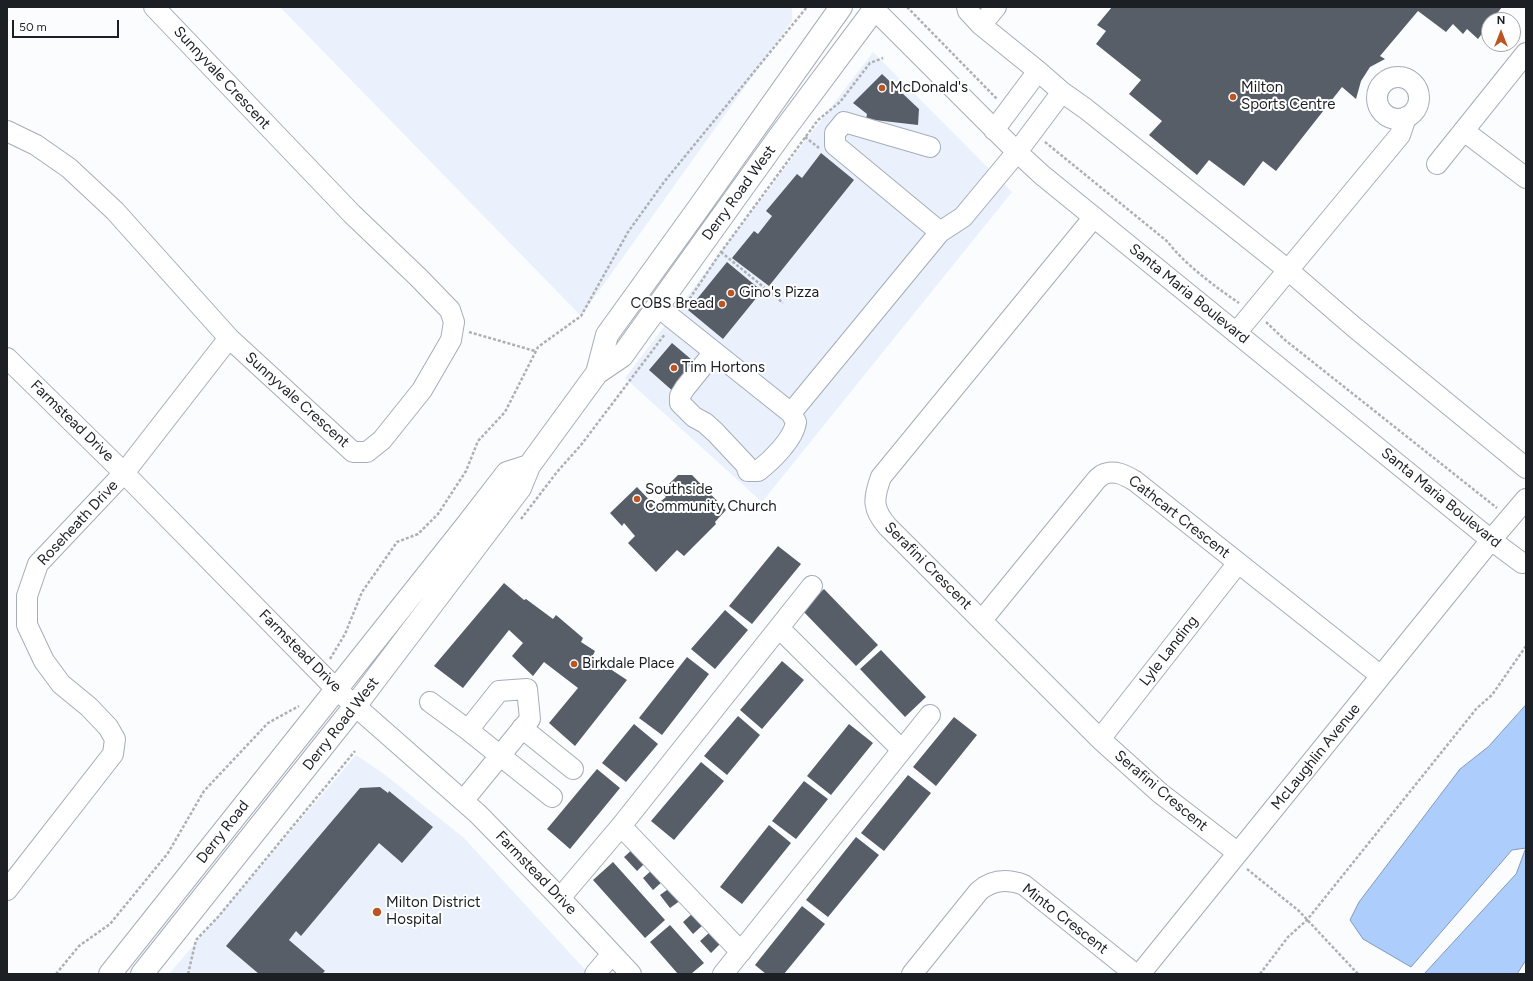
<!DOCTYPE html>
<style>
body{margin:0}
#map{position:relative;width:1533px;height:981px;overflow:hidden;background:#fafcfe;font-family:Figtree,sans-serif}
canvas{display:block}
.frame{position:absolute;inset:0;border:8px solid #1c1f23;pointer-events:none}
.north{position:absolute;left:1481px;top:12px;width:40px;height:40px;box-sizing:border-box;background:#fff;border:1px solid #a4a5a7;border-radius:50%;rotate:0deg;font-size:11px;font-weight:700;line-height:16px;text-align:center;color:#1c1f23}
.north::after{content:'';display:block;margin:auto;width:14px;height:18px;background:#bb5624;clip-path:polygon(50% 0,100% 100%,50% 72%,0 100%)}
.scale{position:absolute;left:12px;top:20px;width:107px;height:18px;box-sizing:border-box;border:2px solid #1c1f23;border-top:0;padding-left:5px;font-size:12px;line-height:14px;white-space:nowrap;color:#1c1f23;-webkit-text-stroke:3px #fff;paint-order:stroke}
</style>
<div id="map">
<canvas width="1533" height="981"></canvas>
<div class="frame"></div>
<div class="north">N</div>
<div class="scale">50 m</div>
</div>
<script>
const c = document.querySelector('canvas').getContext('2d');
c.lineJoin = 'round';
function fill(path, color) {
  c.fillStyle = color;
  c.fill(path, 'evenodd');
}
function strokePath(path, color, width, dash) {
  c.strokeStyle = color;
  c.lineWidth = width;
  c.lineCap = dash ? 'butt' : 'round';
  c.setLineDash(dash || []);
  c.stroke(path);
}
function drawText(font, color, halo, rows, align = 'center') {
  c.font = font + ' Figtree,sans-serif';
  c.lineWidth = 4;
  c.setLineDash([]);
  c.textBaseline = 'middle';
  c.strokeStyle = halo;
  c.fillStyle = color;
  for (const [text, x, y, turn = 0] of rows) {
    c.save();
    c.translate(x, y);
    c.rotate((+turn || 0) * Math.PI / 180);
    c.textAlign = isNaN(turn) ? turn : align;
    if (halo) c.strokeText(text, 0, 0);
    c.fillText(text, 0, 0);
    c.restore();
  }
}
const built = new Path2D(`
 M280 7H792V21L581 316Z
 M873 52 1012 192 762 502 625 378Z
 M356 755 384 774 464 838 589 974H169Z`);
const water = new Path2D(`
 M1526 705V848L1512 850 1411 967 1363 939 1350 920 1359 902 1460 769 1488 747Z
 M1526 848V960L1517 974H1424L1516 874Z`);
const building = new Path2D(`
 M1112 7H1502L1492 20H1489V24L1478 39 1467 29 1463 34 1453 24 1446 32 1418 11 1380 56 1385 59 1370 67 1361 81 1356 99 1342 87 1276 171 1263 161 1244 186 1209 160 1197 175 1149 135 1162 121 1129 94 1141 80 1096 44 1106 31 1097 25Z
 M882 74 919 109 918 125 866 119 867 114 853 103Z
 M821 153 854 180 769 286 732 258 754 231 758 234 772 216 766 211 797 174 802 178Z
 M727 262 762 291 723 339 688 310Z
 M672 343 699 366 675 393 649 370Z
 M678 475H692L726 510 715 522 716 524 684 556 677 550 656 572 628 543 635 536 624 523 622 526 610 513 637 487 655 506 666 497 661 492Z
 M778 546 801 564 752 624 729 606Z
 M504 583 524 600 526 599 553 619 556 615 583 638 581 642 595 651 592 657 627 680 575 746 549 723 578 688 544 662 533 676 512 656 523 643 509 630 463 688 434 666Z
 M824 589 878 645 856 666 802 610Z
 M725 610 748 630 715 669 691 649Z
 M881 650 926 697 905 717 860 669Z
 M687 657 709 674 662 735 639 718Z
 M782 661 804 680 762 729 740 710Z
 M738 716 760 735 727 775 704 756Z
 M954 717 977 735 936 786 913 767Z
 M634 724 658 744 626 782 602 763Z
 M849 724 873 743 831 795 807 776Z
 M701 762 724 781 674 840 651 821Z
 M597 769 620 788 570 849 547 829Z
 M908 775 931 793 884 851 861 833Z
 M804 781 828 799 796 839 772 821Z
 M380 787 388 793 389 791 433 827 402 863 379 843 301 936 296 931 289 940 325 971 322 974H259L226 946 360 788Z
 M769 825 791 843 742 904 720 887Z
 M856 837 879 855 828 917 806 900Z
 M634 848 647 861 637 871 624 857Z
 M613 862 665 920 645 938 593 880Z
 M653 869 663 881 653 890 643 878Z
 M671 887 681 900 670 908 660 895Z
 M802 906 825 924 784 974H766L755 965Z
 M693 913 703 925 693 934 683 922Z
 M670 925 704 963 691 974H678L650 942Z
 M710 932 721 943 711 953 700 941Z`);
const path = new Path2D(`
 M907 7 997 99
 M805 137 819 148
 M1045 142 1168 242C1182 262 1218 289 1239 303
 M721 252 783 303
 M684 307 721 252 818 120 840 102 870 63 883 58
 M1266 322 1285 340 1497 508
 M469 332 535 351
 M521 519 557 472 581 445 665 334
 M330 659 345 634 362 592 397 542 418 534 438 514 466 471 478 441 505 412 538 347 581 316 628 232 664 182 807 7
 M1247 869 1299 911 1358 974
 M56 974 79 946 110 924 168 853 204 791 268 723 299 706
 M188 974 196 940 218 917 355 751
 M1260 974 1288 937 1307 920 1477 708 1492 695 1526 646`);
const minor = new Path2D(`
 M872 7 1017 152 1042 175 1491 540 1522 563
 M967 7 968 11 981 25 1038 71 1062 92 1086 109 1288 270 1354 327 1526 468
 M981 25 996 7
 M1377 98a21 21 0 1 1 42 0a21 21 0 1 1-42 0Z
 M994 130 1038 71
 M7 131 36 145 69 168 115 211 229 338 353 452H367L382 440 422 390 451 340 454 322 450 310 419 278 352 214 154 7
 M1464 131 1526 178
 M930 147 844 122 835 133V145L940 232
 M1437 164 1526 53
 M1094 217 881 477C873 499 872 509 888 527L1100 739 1160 793 1238 853
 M658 307 791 413 940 232 963 217 1017 152 1062 92
 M1236 333 1400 135 1406 117
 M714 352 685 388 680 396V403L694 417 705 423 715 432 746 465 748 471H758C771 461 794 439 796 422L791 413
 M7 358 124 473 336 689 478 814 560 898 631 974
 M982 620 1093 484C1095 481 1099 477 1102 475 1114 469 1125 475 1135 481L1381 676
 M779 628 901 749
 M430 702 468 730 499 691 527 689 530 719 463 801
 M522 728 573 769
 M468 730 552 797
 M1100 739 1238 563
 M621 826 741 952
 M7 890 113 754 115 739 108 727 89 707 61 684 44 661 27 625V596L38 564 124 473 229 338
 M560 898 621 826 812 586
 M595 974 612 954
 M723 974 930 715
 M912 974 979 891C993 879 1008 879 1024 885L1135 974
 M1140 974 1491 540 1526 499`);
const major = new Path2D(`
 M597 373 607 335 700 206 841 7
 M110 974 466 526 507 473 529 466
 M142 974 355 706 520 488 529 466 597 373 622 356 779 137 876 7`);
const markers = [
 [882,88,4,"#bb5624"],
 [1233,97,4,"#bb5624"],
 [731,293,4,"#bb5624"],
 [722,304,4,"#bb5624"],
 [674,368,4,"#bb5624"],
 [637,499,4,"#bb5624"],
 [574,664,4,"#bb5624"],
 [377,912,5,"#bb5624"]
];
const streetNames = [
 ["Sunnyvale Crescent",222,78,47],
 ["Derry Road West",739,193,-54],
 ["Santa Maria Boulevard",1189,294,39],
 ["Sunnyvale Crescent",297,400,42],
 ["Farmstead Drive",72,421,44],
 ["Santa Maria Boulevard",1441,498,39],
 ["Cathcart Crescent",1179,517,38],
 ["Roseheath Drive",78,523,-47],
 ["Serafini Crescent",928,566,45],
 ["Farmstead Drive",300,651,45],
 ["Lyle Landing",1169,651,-52],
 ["Derry Road West",341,724,-52],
 ["McLaughlin Avenue",1316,757,-51],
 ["Serafini Crescent",1161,791,40],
 ["Derry Road",223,832,-52],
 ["Farmstead Drive",536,873,46],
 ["Minto Crescent",1065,919,38]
];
const poiNames = [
 ["McDonald's",890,88],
 ["Milton",1241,88],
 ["Sports Centre",1241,105],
 ["Gino's Pizza",739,293],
 ["COBS Bread",714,304,"right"],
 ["Tim Hortons",682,368],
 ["Southside",645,490],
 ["Community Church",645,507],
 ["Birkdale Place",582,664],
 ["Milton District",386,903],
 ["Hospital",386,920]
];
fill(built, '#eaf1fc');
fill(water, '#adcdfc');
strokePath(water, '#8299bb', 1);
fill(building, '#575e68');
strokePath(minor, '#a5adb8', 22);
strokePath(major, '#a5adb8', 24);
strokePath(path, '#aeb0b3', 2.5, [3, 2]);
strokePath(minor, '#fff', 20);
strokePath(major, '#fff', 22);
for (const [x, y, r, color] of markers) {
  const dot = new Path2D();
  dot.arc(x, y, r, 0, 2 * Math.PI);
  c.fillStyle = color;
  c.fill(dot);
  strokePath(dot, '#fff', 1.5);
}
drawText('15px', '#1c1f23', '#fff', streetNames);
drawText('15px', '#1c1f23', '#fff', poiNames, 'left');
</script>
